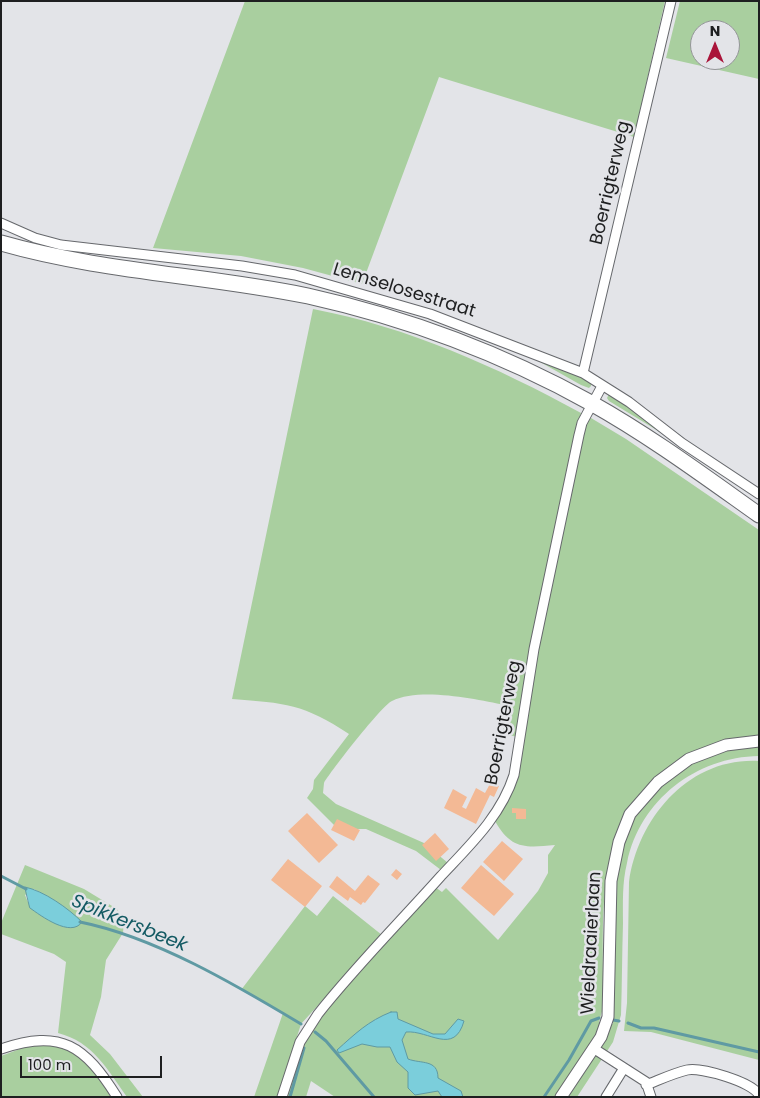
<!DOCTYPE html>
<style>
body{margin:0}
#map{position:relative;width:760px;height:1098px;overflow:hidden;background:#e3e4e8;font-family:Poppins,sans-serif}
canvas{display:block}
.frame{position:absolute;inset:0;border:2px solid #1e1f20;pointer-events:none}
.north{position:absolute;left:690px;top:20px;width:50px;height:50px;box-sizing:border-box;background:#e3e4e8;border:1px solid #949598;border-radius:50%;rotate:0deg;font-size:14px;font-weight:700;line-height:20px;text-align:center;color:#1e1f20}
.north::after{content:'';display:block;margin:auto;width:18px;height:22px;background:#aa143a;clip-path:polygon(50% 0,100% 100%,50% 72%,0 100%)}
.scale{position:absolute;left:20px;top:1056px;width:142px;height:22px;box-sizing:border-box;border:2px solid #1e1f20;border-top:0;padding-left:6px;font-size:15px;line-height:18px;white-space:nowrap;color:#1e1f20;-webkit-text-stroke:4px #e3e4e8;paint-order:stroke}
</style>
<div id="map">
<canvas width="760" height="1098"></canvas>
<div class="frame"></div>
<div class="north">N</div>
<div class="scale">100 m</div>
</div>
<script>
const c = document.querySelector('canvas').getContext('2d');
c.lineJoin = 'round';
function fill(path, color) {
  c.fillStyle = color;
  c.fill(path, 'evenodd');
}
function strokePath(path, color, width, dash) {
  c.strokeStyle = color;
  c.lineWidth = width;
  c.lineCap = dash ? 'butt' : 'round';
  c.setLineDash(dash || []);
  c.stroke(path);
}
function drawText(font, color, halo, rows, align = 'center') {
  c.font = font + ' Poppins,sans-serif';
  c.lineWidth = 5;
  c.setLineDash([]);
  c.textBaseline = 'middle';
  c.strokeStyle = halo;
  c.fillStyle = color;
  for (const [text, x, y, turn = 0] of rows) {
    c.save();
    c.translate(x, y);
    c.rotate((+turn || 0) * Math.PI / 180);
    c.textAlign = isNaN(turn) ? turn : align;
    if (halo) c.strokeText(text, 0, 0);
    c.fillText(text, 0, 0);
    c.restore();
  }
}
const green = new Path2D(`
 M245 1H665L634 137 439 77 362 284 303 268 241 256 153 248Z
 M680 1H759V79L666 58ZM700 30H730V60H700Z
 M313 309C408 327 497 367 581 413L559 514 518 737 503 734 505 705C475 699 420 687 392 701 383 704 330 772 324 783L323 793 336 804 424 843 448 863 441 870 416 851 366 829H338L307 798 313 789 314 780 349 734C304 704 285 703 232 699Z
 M526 354 591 380V386L589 388 581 385Z
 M609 394 629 406 673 440 609 401 607 398Z
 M591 418 626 439 759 530V737C738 742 715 744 695 751 683 755 671 765 660 774 590 830 605 927 603 1008L599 1022H601L595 1036 555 1097H335L311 1081 306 1097H285L296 1060 317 1018 435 887 442 892 446 888 498 940 538 891 548 873V855L555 845C524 848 511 849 495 821L507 802 580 437 588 419Z
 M759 746V756C696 757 640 800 627 863 622 883 623 903 623 923 622 954 622 985 621 1015L613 1042 577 1097H566L610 1024H613L614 888 620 849 635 816 657 788 689 764 726 750Z
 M759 761V1060L651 1032 624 1031 627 1003 629 882C638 818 689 757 759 761Z
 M25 865 84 889 117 909 124 920 123 933 106 960 101 997 90 1035 110 1054 143 1097H127C107 1069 93 1042 58 1033L66 962 54 954 1 934V923ZM34 889 82 922C57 919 35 923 25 895Z
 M333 896 382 935 301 1024 278 1097H254L283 1013 241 990 305 906 317 916Z
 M36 1043 65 1047 89 1064 113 1097H1V1056Z`);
const water = new Path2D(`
 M25 887C44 891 68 908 82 922 71 938 41 916 30 908Z
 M391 1012H397L398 1019 433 1034H445L458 1019 464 1021C454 1056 429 1030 406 1032L402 1040 408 1059C421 1064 438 1059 438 1078L461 1091 463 1097H442L438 1091 415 1095 408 1088V1072L397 1062 390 1047H377L362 1044 339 1053 337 1050C355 1034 368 1021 391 1012Z`);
const stream = new Path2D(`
 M1 876 26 889
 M80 922C155 937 236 985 301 1024
 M613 1020 619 1021
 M628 1023 641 1028H654L759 1052
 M315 1032 326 1041 374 1097
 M290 1097 304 1048
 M544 1097 569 1060 591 1021 599 1018`);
const building = new Path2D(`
 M491 782 499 786 494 797 490 795 476 824 444 808 453 789 467 797 462 807 466 809 476 788 485 793Z
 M512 808 526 809V819H516V813H512Z
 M307 813 338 845 319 863 288 831Z
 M337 819 360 830 354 841 331 830Z
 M435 833 449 849 436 861 422 845Z
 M502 841 523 859 504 881 483 862Z
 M288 859 322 886 305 907 271 880Z
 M481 865 514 894 494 916 461 888Z
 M396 869 402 874 397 880 391 875Z
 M368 875 380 884 365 903 363 902 361 905 350 897 348 901 329 887 337 876 355 891Z`);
const minor = new Path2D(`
 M1 223 35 238 61 245 242 266 295 275 430 314 583 373 629 402 682 443 759 494
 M583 373 671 1
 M593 1048 646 1082 651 1097
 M1 1049C61 1028 85 1046 117 1097
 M646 1085C659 1080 674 1073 687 1070 701 1067 753 1082 759 1095
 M282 1097 300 1042 318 1014C356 966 400 922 441 876 470 845 501 816 514 775L534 649 579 435 582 423 602 386
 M606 1097 624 1068`);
const tertiary = new Path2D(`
 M561 1097 601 1037 608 1017 611 881 619 842 630 814 658 782 689 759 726 745 759 741`);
const primary = new Path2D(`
 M1 243C102 272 206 275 308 296 407 318 503 354 591 403 650 436 704 476 759 515`);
const streetNames = [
 ["Boerrigterweg",611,183,-77],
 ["Lemselosestraat",404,291,17],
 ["Boerrigterweg",504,723,-79],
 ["Wieldraaierlaan",592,943,-87]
];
const waterNames = [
 ["Spikkersbeek",129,924,22]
];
fill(green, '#a9cf9f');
fill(water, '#7bcedb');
strokePath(water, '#5f9aa3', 1);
strokePath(stream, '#5f9aa3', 3);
fill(building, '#f3b995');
strokePath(minor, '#66686c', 11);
strokePath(tertiary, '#66686c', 13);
strokePath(primary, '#66686c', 17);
strokePath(minor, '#fff', 9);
strokePath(tertiary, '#fff', 11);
strokePath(primary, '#fff', 15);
drawText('18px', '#1e1f20', '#e3e4e8', streetNames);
drawText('italic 19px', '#135a63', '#e3e4e8', waterNames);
</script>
